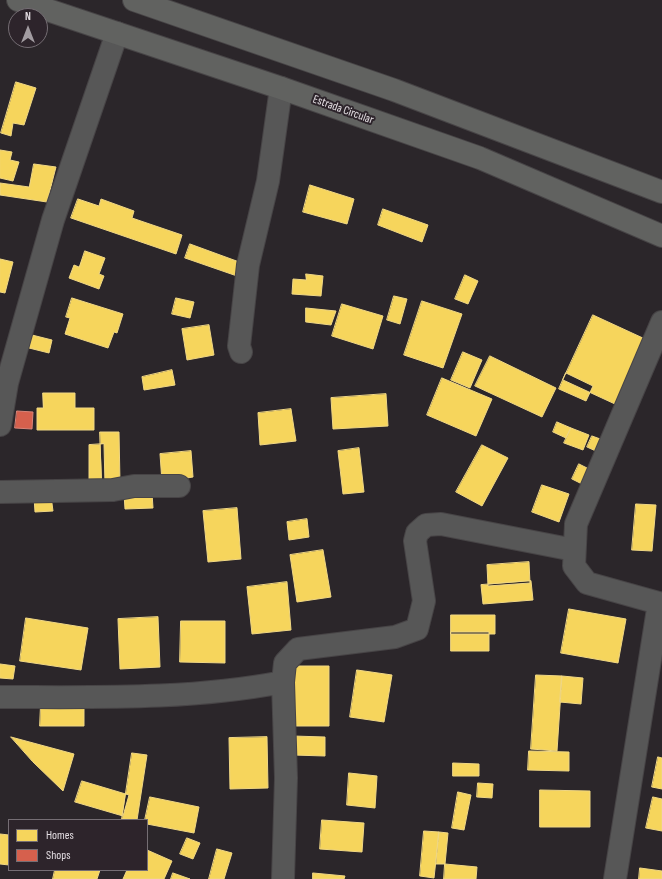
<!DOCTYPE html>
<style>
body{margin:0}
#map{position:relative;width:662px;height:879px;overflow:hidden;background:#2b262a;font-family:"Sofia Sans Condensed",sans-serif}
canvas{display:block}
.legend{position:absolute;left:8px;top:819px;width:140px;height:52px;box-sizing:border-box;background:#2d242b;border:1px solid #756e74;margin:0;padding:5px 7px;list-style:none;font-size:12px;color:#e2dce1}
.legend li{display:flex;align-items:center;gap:8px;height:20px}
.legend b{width:20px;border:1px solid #756e74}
.north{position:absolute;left:8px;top:8px;width:40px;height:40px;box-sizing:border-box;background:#2d242b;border:1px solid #756e74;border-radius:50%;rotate:0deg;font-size:11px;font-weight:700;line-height:16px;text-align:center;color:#e2dce1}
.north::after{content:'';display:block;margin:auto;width:14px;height:18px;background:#a29ca1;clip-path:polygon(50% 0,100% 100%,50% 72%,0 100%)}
</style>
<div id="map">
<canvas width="662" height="879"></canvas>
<ul class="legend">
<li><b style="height:11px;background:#f6d55c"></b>Homes</li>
<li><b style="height:11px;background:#d6604d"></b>Shops</li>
</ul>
<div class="north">N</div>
</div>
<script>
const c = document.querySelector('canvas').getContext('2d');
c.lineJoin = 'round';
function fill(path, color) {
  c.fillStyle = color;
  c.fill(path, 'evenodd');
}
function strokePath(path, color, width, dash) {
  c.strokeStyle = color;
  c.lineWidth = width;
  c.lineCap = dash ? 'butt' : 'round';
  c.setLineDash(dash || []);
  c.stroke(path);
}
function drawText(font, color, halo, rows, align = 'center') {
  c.font = font + ' "Sofia Sans Condensed",sans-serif';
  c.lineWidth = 4;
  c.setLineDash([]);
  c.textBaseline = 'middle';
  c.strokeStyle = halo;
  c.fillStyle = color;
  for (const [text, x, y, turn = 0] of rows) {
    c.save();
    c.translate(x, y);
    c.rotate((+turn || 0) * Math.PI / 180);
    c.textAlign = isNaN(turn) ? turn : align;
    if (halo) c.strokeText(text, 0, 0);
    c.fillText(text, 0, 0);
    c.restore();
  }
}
const homes = new Path2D(`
 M16 82 36 88 24 125 13 123 11 136 1 133Z
 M0 150 12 152 10 160 19 162 13 181 0 178Z
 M34 164 56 167 47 202 0 195V183L29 187Z
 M310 185 354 199 347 224 303 212Z
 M78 199 99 206 101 199 134 211 132 218 182 235 176 254 71 218Z
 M383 209 428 225 422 242 378 225Z
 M190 244 242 263 237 276 185 258Z
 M85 251 105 258 99 274 104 276 99 289 69 278 74 265 79 267Z
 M0 259 13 262 5 293 0 292Z
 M306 274 323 276 321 296 292 294 293 279 306 280Z
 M465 275 478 281 468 304 455 299Z
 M394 296 407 299 400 324 387 320Z
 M72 298 123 314 117 333 114 332 108 348 65 334 70 318 66 317Z
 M176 298 194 302 190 318 172 314Z
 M422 301 462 314 443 368 404 355Z
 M342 304 383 316 373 349 332 336Z
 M306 308 336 311 331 325 306 322Z
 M593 315 645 339 615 404 563 380Z
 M209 325 214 355 187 360 182 329Z
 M32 335 52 340 49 353 29 348Z
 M463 352 482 360 470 388 451 380Z
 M490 356 556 388 542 417 475 386Z
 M172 370 175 385 144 390 142 377Z
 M566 373 593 386 586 401 559 389Z
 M442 378 492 399 476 436 427 415Z
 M43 393H75V408H94V430H37V408H43Z
 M386 394 388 426 333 429 331 398Z
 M291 409 296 441 260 445 258 413Z
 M557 422 571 428 566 438 553 432Z
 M571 428 589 435 583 450 564 443Z
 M100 432H119L120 483 102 484Z
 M592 436 603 440 598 452 587 447Z
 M104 444 105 484H89V445Z
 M482 445 508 458 482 506 456 492Z
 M359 448 364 492 343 494 338 451Z
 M191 451 193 477 162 482 160 454Z
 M579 464 591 470 584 485 572 479Z
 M542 485 569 494 559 522 532 512Z
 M152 493 153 508 125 509 124 494Z
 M51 496 53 511 35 512 34 497Z
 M636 504 656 505 652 551 632 550Z
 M237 508 241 559 208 562 203 511Z
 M307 519 309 537 289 540 287 522Z
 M323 550 331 597 297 602 290 555Z
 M529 562 530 583 488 586 487 565Z
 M531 581 533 600 483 604 481 585Z
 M287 582 291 630 252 634 247 587Z
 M569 609 626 619 618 663 561 653Z
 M451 615H495V634H451Z
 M158 617 160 667 120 669 118 619Z
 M26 618 88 628 81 670 20 661Z
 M181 621H225V663L180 662Z
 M451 632H489V651H451Z
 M0 664 15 666 13 679 0 678Z
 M294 666H329V726H294Z
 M357 670 392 675 384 722 350 717Z
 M536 675 562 676 557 751 531 749Z
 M562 676 583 678 581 704 560 702Z
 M41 704 84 705V726H40Z
 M293 736 325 737V756L293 755Z
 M11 737 74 754 63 791 33 762Z
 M267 737 268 788 230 789 229 738Z
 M529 751 569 752V771L528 770Z
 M132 753 147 755 137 820 122 819Z
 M658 757 662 758V789L652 787Z
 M453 763 479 764V776H453Z
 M349 773 377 776 375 808 347 805Z
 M82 781 129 795 123 816 75 802Z
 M478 783 493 784 492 798 477 797Z
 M540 790 590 791V827H540Z
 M458 792 471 795 464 830 452 828Z
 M150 797 199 807 194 833 147 824V820H145Z
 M653 797 662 799V831L646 828Z
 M322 820 364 823 362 852 320 849Z
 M424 831 439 832 434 878 420 876Z
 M439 832 448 833 445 864H436Z
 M0 834 9 835V865L0 864Z
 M187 838 200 843 193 859 180 854Z
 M217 849 232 853 224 879H209Z
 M147 850 172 861 164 879H123L127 870H147Z
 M445 864 477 867 476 879H444Z
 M640 868 662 871V879H639Z
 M55 870H100L97 879H53Z
 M173 873 190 879H171Z
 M313 873 345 876 344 879H313Z`);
const shops = new Path2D(`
 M17 411 33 412 32 429 15 428Z`);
const minor = new Path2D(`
 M662 322 576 524 574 566 587 583 662 604
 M241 352 239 346 248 265 268 181 281 88
 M0 425 7 383 53 220 117 33
 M0 492 113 490 134 486H179
 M283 682 286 778 283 879
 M0 697C95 697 189 700 283 682L285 663 298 649 395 637 417 629 424 601 415 541 417 533 426 525 441 524 574 550
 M615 879 659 603`);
const primary = new Path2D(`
 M18 0 281 88 480 158 662 236
 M134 0 394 90 662 192`);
const streetNames = [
 ["Estrada Circular",343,110,20]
];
fill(homes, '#f6d55c');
strokePath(homes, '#f0d784', 1);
fill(shops, '#d6604d');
strokePath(shops, '#da8579', 1);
strokePath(minor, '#474446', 24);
strokePath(primary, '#474446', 24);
strokePath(minor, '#575757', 22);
strokePath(primary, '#616260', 22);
drawText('12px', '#e2dce1', '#2d242b', streetNames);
</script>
